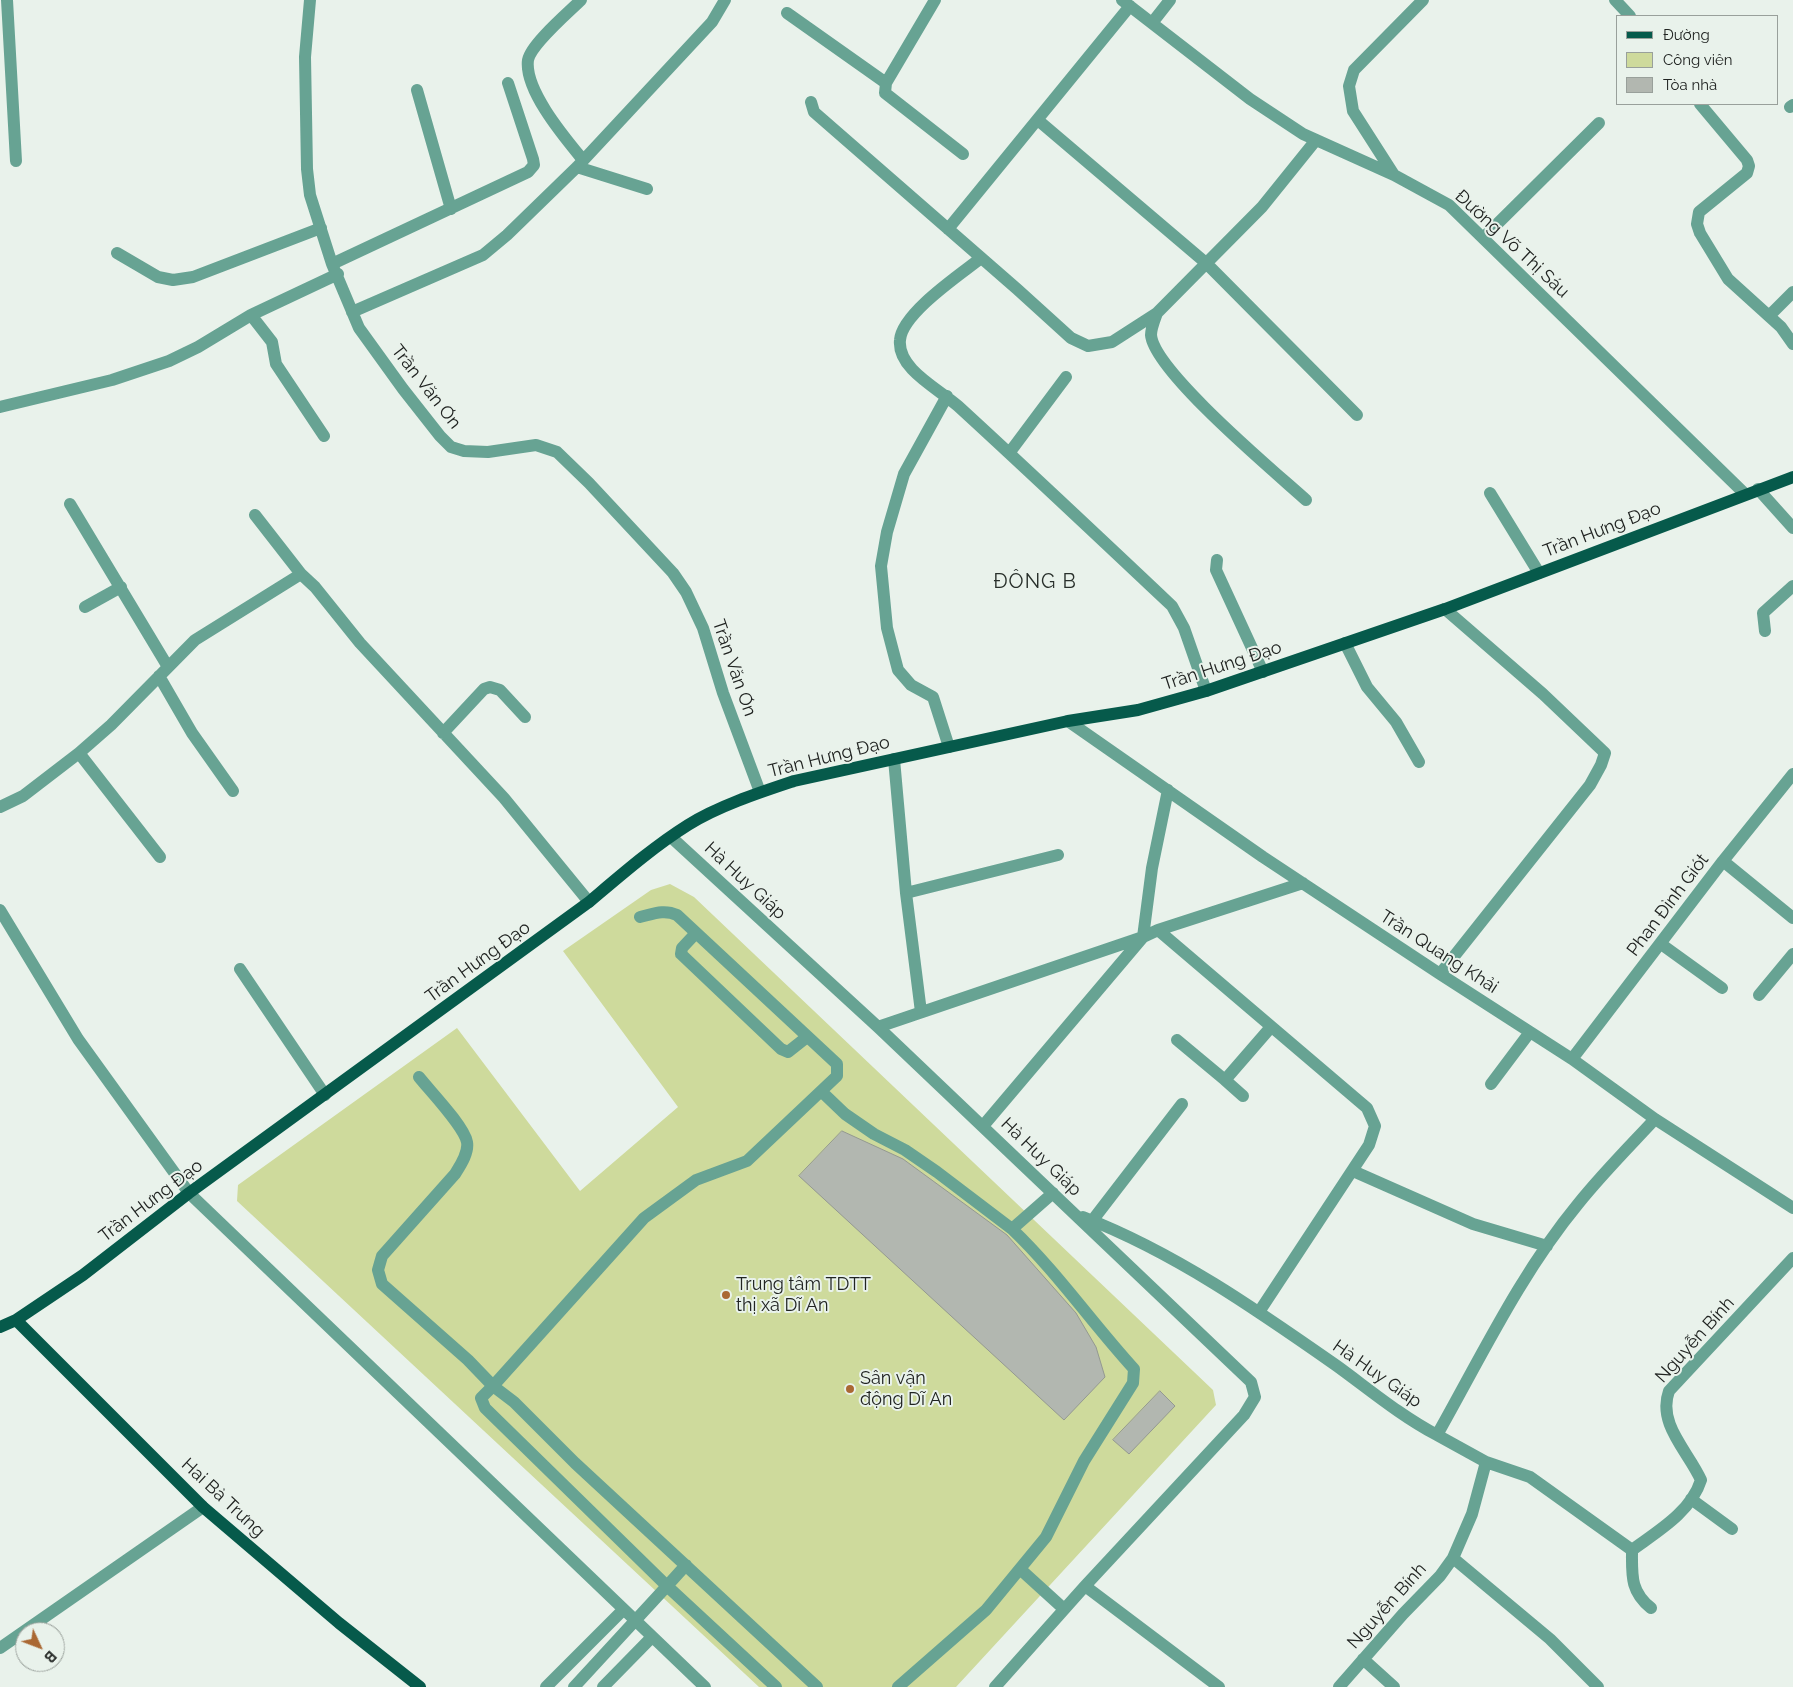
<!DOCTYPE html>
<meta charset="utf-8">
<style>
body{margin:0}
#map{position:relative;width:1793px;height:1687px;overflow:hidden;background:#e9f2eb;font-family:Raleway,sans-serif}
canvas{display:block}
.legend{position:absolute;left:1616px;top:15px;width:162px;height:90px;box-sizing:border-box;background:#e9f2eb;border:1px solid #99a09b;margin:0;padding:6px 9px;list-style:none;font-size:15px;color:#212422}
.legend li{display:flex;align-items:center;gap:10px;height:25px}
.legend b{width:25px;border:1px solid #99a09b}
.north{position:absolute;left:15px;top:1622px;width:50px;height:50px;box-sizing:border-box;background:#e9f2eb;border:1px solid #99a09b;border-radius:50%;rotate:133deg;font-size:14px;font-weight:700;line-height:20px;text-align:center;color:#212422}
.north::after{content:'';display:block;margin:auto;width:18px;height:22px;background:#aa6833;clip-path:polygon(50% 0,100% 100%,50% 72%,0 100%)}
</style>
<div id="map">
<canvas width="1793" height="1687"></canvas>
<ul class="legend">
<li><b style="height:6px;background:#065a4b"></b>Đường</li>
<li><b style="height:14px;background:#ceda9c"></b>Công viên</li>
<li><b style="height:14px;background:#b2b7b0"></b>Tòa nhà</li>
</ul>
<div class="north">B</div>
</div>
<script>
const c = document.querySelector('canvas').getContext('2d');
c.lineJoin = 'round';
function fill(path, color) {
  c.fillStyle = color;
  c.fill(path, 'evenodd');
}
function strokePath(path, color, width, dash) {
  c.strokeStyle = color;
  c.lineWidth = width;
  c.lineCap = dash ? 'butt' : 'round';
  c.setLineDash(dash || []);
  c.stroke(path);
}
function drawText(font, color, halo, rows, align = 'center') {
  c.font = font + ' Raleway,sans-serif';
  c.lineWidth = 4;
  c.setLineDash([]);
  c.textBaseline = 'middle';
  c.strokeStyle = halo;
  c.fillStyle = color;
  for (const [text, x, y, turn = 0] of rows) {
    c.save();
    c.translate(x, y);
    c.rotate((+turn || 0) * Math.PI / 180);
    c.textAlign = isNaN(turn) ? turn : align;
    if (halo) c.strokeText(text, 0, 0);
    c.fillText(text, 0, 0);
    c.restore();
  }
}
const green = new Path2D(`
 M670 884 694 897 1213 1390 1216 1405 956 1687H759L237 1201 238 1185 457 1028 580 1191 678 1107 563 951 651 890Z`);
const building = new Path2D(`
 M842 1131 903 1159 1007 1235 1076 1313 1096 1347 1105 1377 1064 1420 799 1176Z
 M1160 1391 1175 1406 1129 1454 1113 1440Z`);
const minor = new Path2D(`
 M7 0 16 161
 M310 0 305 57 307 169 310 195 332 264 359 328 403 389 440 436 451 447 464 451 488 452 536 445 557 452 589 483 673 573 686 592 703 628 723 693 760 792
 M581 0C569 12 531 44 528 60 524 90 565 138 583 160
 M935 0 886 83 885 93 963 154
 M1122 0 1250 99 1303 134 1394 175 1449 205 1745 494
 M1615 0 1630 16
 M787 13 886 83
 M1152 23 1170 0
 M417 90 451 209
 M811 102 814 112 1017 289 1071 338 1088 346 1112 342 1157 313
 M1700 104 1747 160 1749 166 1747 173 1699 212 1697 224 1700 233 1728 279 1781 327 1793 344
 M1790 107 1793 105
 M1039 121 1206 263 1357 415
 M577 167 647 189
 M1394 175 1353 111 1349 86 1354 70 1423 0
 M948 229 1130 6
 M1483 238 1599 123
 M117 253 158 277 173 280 193 277 321 228
 M981 258C961 274 902 313 900 340 897 369 939 389 958 406 1030 472 1101 539 1172 606L1184 628 1206 691
 M332 264 528 172 534 165 533 159 508 83
 M352 312 483 255 507 235 577 167 712 22 725 0
 M251 315 272 342 276 364 324 436
 M1769 316 1793 292
 M947 396 904 474 887 532 881 566 887 628 898 670 911 685 933 697 949 747
 M0 407 112 380 169 361 198 347 251 315 338 274
 M1010 452 1066 377
 M1758 489 1793 528
 M1490 493 1539 573
 M1306 500C1275 472 1154 371 1151 335 1151 328 1155 319 1157 313L1262 207 1316 140
 M70 504 168 667
 M255 515 301 574
 M1217 560 1216 570 1263 672
 M85 607 121 587
 M1765 631 1763 613 1793 586
 M1345 643 1367 687 1396 722 1419 762
 M159 676 192 733 233 791
 M1068 721 1263 857 1440 974 1572 1059 1655 1119 1793 1208
 M443 733 484 689 490 687 500 690 525 717
 M79 753 160 857
 M894 759 906 893 921 1012
 M0 807 23 796 79 753 111 725 195 640 301 574 315 587 360 643 504 798 589 902
 M671 837 878 1027 1251 1382 1255 1397 1244 1415 1085 1586 995 1687
 M1723 861 1793 918
 M906 893 1058 855
 M0 910 78 1039 189 1193 705 1687
 M640 917C653 914 664 909 677 915L837 1064V1076L747 1161 696 1180 644 1218 493 1386 514 1402 575 1463 817 1687
 M1158 930 1367 1108 1375 1126 1369 1145 1259 1312
 M696 933 682 948 681 954 781 1049 788 1052 807 1037
 M1661 944 1722 988
 M240 969 325 1095
 M1440 974 1590 785 1601 765 1605 753 1543 694 1445 609
 M1759 995 1793 954
 M878 1027 1143 937 1158 930 1303 883
 M1177 1040 1225 1080 1271 1027
 M1572 1059 1723 861 1793 774
 M419 1077C430 1091 464 1126 467 1142 469 1153 460 1166 455 1174L382 1256 378 1270 382 1284 468 1360 493 1386 481 1398 485 1408 667 1586 686 1565
 M1225 1080 1243 1096
 M1491 1084 1530 1032
 M822 1092 845 1114 874 1134 905 1150 937 1172 1012 1229
 M1655 1119C1629 1147 1602 1174 1578 1204 1521 1273 1481 1357 1437 1435L1486 1462 1530 1477 1632 1550C1658 1531 1691 1512 1701 1480 1688 1451 1657 1424 1669 1391L1793 1258
 M983 1126 1143 937 1152 868 1168 790
 M1353 1171 1473 1224 1547 1246
 M1083 1217C1174 1252 1257 1310 1337 1366 1370 1390 1401 1416 1437 1435
 M1092 1221 1182 1104
 M1691 1499 1732 1529
 M1632 1550C1632 1575 1630 1591 1651 1608
 M1453 1558 1550 1639 1598 1687
 M1020 1569 1064 1609
 M1085 1586 1219 1687
 M0 1648 203 1507
 M1363 1659 1394 1687
 M546 1687 623 1610
 M574 1687 667 1586 776 1687
 M603 1687 652 1637
 M898 1687 986 1610 1046 1537 1084 1461 1133 1383 1134 1369C1092 1323 1057 1272 1012 1229L1053 1193
 M1339 1687 1403 1614 1440 1576 1453 1558 1472 1514 1486 1462`);
const major = new Path2D(`
 M16 1320 203 1507 339 1623 420 1687
 M0 1327 16 1320 83 1275 189 1193 589 902C621 875 653 847 688 825 718 806 761 792 794 781L1068 721 1138 710 1206 691 1445 609 1793 477`);
const markers = [
 [726,1295,5,"#aa6833"],
 [850,1389,5,"#aa6833"]
];
const streetNames = [
 ["Đường Võ Thị Sáu",1512,244,43],
 ["Trần Văn Ơn",426,387,52],
 ["Trần Hưng Đạo",1602,530,-21],
 ["Trần Hưng Đạo",1222,666,-18],
 ["Trần Văn Ơn",734,668,71],
 ["Trần Hưng Đạo",829,757,-14],
 ["Hà Huy Giáp",745,881,43],
 ["Phan Đình Giót",1668,905,-53],
 ["Trần Quang Khải",1439,952,33],
 ["Trần Hưng Đạo",478,962,-36],
 ["Hà Huy Giáp",1041,1157,44],
 ["Trần Hưng Đạo",151,1201,-37],
 ["Nguyễn Bính",1695,1340,-48],
 ["Hà Huy Giáp",1377,1374,35],
 ["Hai Bà Trưng",223,1498,43],
 ["Nguyễn Bính",1387,1606,-48]
];
const poiNames = [
 ["Trung tâm TDTT",736,1285],
 ["thị xã Dĩ An",736,1306],
 ["Sân vận",860,1379],
 ["động Dĩ An",860,1400]
];
const quarterNames = [
 ["ĐÔNG B",1035,582]
];
fill(green, '#ceda9c');
fill(building, '#b2b7b0');
strokePath(building, '#949991', 1);
strokePath(minor, '#67a393', 12);
strokePath(major, '#065a4b', 12);
for (const [x, y, r, color] of markers) {
  const dot = new Path2D();
  dot.arc(x, y, r, 0, 2 * Math.PI);
  c.fillStyle = color;
  c.fill(dot);
  strokePath(dot, '#e9f2eb', 2);
}
drawText('18px', '#212422', '#e9f2eb', streetNames);
drawText('18px', '#212422', '#e9f2eb', poiNames, 'left');
c.letterSpacing = '1px';
drawText('20px', '#29302b', '#e9f2eb', quarterNames);
c.letterSpacing = '0px';
</script>
